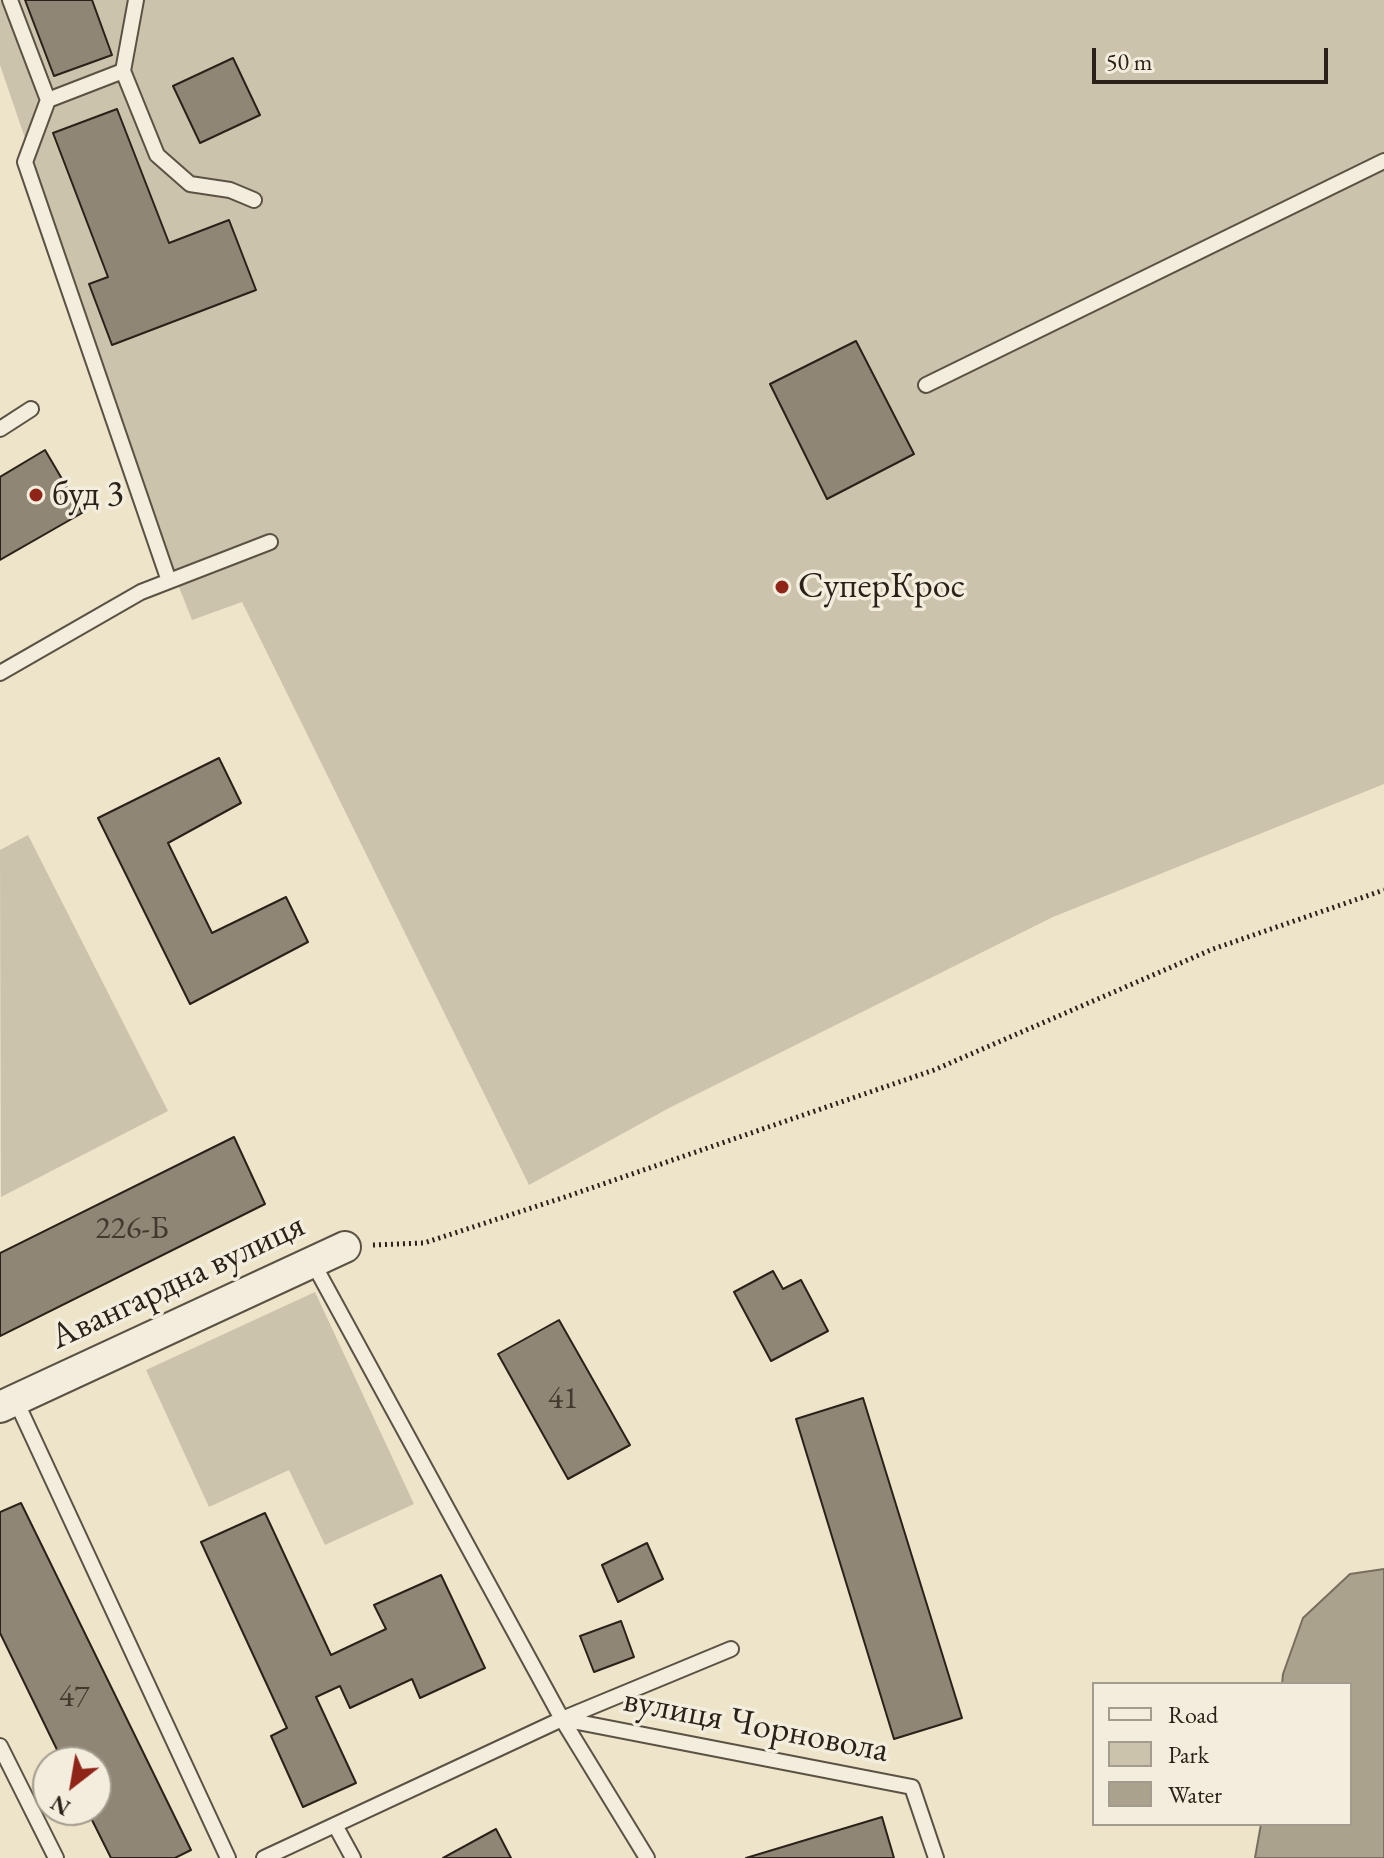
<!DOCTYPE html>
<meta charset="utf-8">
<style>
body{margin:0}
#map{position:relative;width:1384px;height:1858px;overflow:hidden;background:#ede4ca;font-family:"EB Garamond",serif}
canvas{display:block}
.legend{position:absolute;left:1092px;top:1682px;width:260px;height:144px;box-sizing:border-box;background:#f3eddd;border:2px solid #a39b8e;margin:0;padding:10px 14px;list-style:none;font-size:24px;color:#2a2118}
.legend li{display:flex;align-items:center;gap:16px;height:40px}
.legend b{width:40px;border:2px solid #a39b8e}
.north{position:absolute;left:32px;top:1746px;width:80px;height:80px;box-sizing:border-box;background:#f3eddd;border:2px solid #a39b8e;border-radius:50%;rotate:211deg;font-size:22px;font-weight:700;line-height:32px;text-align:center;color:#2a2118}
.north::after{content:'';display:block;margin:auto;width:28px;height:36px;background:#8f2418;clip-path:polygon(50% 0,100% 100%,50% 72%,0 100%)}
.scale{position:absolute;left:1092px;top:48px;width:236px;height:36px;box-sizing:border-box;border:4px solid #2a2118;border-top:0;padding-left:10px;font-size:24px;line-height:28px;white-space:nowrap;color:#2a2118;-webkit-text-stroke:6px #f3eddd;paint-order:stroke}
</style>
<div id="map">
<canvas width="1384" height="1858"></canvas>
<ul class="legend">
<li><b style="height:10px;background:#f3eddd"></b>Road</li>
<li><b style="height:22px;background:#ccc3ac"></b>Park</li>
<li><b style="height:22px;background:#aba28d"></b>Water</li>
</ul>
<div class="north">N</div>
<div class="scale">50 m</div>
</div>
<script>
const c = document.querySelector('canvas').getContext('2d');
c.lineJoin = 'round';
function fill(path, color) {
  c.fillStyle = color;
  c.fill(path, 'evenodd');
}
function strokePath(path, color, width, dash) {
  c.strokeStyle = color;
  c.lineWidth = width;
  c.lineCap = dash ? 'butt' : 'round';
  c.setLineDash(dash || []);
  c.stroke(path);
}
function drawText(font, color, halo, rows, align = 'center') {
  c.font = font + ' "EB Garamond",serif';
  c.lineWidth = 7;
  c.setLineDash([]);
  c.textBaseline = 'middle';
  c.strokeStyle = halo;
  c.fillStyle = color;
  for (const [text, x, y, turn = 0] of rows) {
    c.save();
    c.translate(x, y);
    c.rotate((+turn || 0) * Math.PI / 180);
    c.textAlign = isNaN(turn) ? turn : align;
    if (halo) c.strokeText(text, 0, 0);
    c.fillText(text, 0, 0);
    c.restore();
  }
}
const green = new Path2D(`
 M0 0H1384V784L1053 917 669 1108 529 1185 242 602 192 620 173 572 0 65Z
 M28 835 168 1111 1 1197 0 850Z
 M315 1292 414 1504 325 1545 289 1470 209 1507 146 1370Z`);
const water = new Path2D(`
 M1384 1569V1858H1255L1261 1824H1350V1684H1282L1283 1674 1303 1618 1350 1574Z`);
const building = new Path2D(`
 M25 0H92L112 55 54 76Z
 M233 58 260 115 200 143 173 86Z
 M117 109 169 243 229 220 256 290 112 345 89 284 108 277 53 133Z
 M856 341 914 454 827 499 770 384Z
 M45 450 82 513 0 560V477Z
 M219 758 241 803 168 843 212 933 286 897 308 942 190 1004 98 818Z
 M234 1137 265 1204 0 1336V1253Z
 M773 1271 783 1289 801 1280 828 1331 771 1361 734 1292Z
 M559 1320 630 1445 568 1479 498 1354Z
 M863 1398 962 1718 894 1739 796 1419Z
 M21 1503 191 1850 175 1858H111L87 1810H96V1762H63L0 1633V1512Z
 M265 1513 331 1655 386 1629 374 1605 441 1575 485 1668 420 1698 412 1679 350 1708 340 1686 316 1697 356 1783 303 1807 271 1736 287 1728 201 1542Z
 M647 1543 663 1579 618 1602 602 1565Z
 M621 1621 634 1657 594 1672 580 1636Z
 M882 1817 894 1858H746Z
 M496 1829 511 1858H443Z`);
const path = new Path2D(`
 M373 1245 424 1243 568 1196 934 1070 1213 949 1384 890`);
const lane = new Path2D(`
 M10 0 48 100 25 162 169 581
 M136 0 123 71 157 155 190 184 230 190 254 200
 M48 100 123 71
 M926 385 1384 161
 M0 429 31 409
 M0 673 141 592 270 542
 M312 1261 562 1719 647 1858
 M16 1401 228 1858
 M562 1719 912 1787 936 1858
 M0 1746 56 1858
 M335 1825 353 1858
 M264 1858 562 1719 731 1649`);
const street = new Path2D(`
 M0 1407 345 1247`);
const markers = [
 [36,495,8,"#8f2418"],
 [782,587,8,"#8f2418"]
];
const numberNames = [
 ["226-Б",132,1229],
 ["41",563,1399],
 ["47",74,1697]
];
const poiNames = [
 ["буд 3",52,495],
 ["СуперКрос",798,587]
];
const streetNames = [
 ["Авангардна вулиця",178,1282,-25],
 ["вулиця Чорновола",756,1726,11]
];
fill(green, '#ccc3ac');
fill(water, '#aba28d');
strokePath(water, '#776e5e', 2);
fill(building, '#8f8675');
strokePath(building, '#2a2118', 2);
strokePath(lane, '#5b5244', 18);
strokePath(street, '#5b5244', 34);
strokePath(path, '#2a2118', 5, [2, 4]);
strokePath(lane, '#f3eddd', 14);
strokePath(street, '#f3eddd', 30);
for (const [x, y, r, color] of markers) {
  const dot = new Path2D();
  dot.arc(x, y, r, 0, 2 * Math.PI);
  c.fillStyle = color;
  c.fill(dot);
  strokePath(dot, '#f3eddd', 3);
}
drawText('32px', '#433a2f', null, numberNames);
drawText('36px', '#2a2118', '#f3eddd', poiNames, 'left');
drawText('36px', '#2a2118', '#f3eddd', streetNames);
</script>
